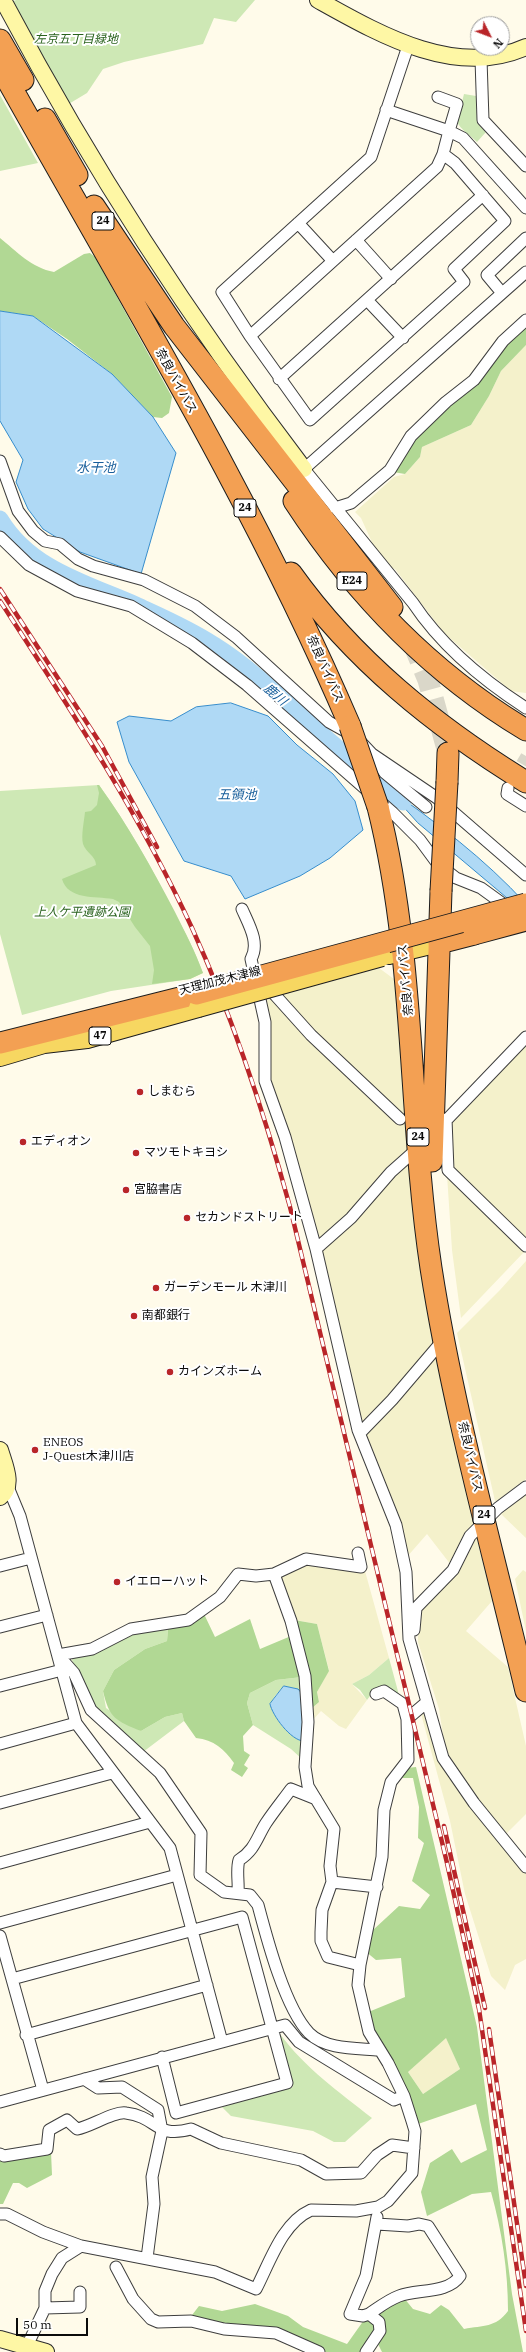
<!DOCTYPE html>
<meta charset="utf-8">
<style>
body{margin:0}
#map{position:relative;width:526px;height:2352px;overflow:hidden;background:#fffbea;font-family:"IBM Plex Serif",serif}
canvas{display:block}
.north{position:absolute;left:470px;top:16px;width:40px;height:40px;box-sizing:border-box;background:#fff;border:1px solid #9d9d9d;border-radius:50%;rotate:132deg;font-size:11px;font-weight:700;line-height:16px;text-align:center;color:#0b0b0b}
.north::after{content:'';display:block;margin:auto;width:14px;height:18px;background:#b92529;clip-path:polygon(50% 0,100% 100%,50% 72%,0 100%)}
.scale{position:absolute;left:16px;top:2318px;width:72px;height:18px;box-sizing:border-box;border:2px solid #0b0b0b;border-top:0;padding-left:5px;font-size:12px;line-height:14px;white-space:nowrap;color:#0b0b0b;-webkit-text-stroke:3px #fff;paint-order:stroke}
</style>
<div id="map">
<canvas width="526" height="2352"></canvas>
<div class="north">N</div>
<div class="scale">50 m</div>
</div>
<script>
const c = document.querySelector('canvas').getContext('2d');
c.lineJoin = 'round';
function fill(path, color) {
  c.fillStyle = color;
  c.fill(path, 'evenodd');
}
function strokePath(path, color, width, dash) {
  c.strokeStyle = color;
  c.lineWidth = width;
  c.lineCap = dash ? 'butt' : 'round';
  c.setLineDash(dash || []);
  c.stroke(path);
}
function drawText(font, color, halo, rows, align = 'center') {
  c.font = font + ' "IBM Plex Serif","Noto Sans JP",serif';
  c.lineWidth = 4;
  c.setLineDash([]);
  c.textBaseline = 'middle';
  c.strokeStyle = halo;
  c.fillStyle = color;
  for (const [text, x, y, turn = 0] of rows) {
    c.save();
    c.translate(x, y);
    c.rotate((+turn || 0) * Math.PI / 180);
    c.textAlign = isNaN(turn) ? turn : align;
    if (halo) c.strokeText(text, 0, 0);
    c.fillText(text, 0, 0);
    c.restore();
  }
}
const farmland = new Path2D(`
 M526 345V693L511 691 444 633 395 569 389 567 375 549 361 518 355 512 394 477 405 474 420 457 422 447 471 425 489 396 501 371Z
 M379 968 398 982 435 1346 474 1525 451 1565 427 1534 406 1558 364 1435 269 1080 263 1000Z
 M526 1044V1241L453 1171 448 1128Z
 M447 1175 525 1251 461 1318 452 1250Z
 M526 1261V1479L497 1501H495L457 1333 500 1290Z
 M526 1494V1538L501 1514Z
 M476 1535 492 1601 466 1631 508 1667 526 1746V1814L505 1835 466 1787 445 1748 439 1709 418 1642V1620L422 1609Z
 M307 1564 333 1566 347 1571H365L389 1658 369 1675 352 1684 367 1700 346 1729 339 1726 321 1711 311 1722V1709L319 1702 317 1692 329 1670 317 1624 294 1620 280 1579 284 1574Z
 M523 1570 526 1572V1631L515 1579Z
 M424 1709 434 1743 526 1871V1959L515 1965 505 1990 491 1976 465 1894 450 1821 420 1710Z
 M446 2037 460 2069 423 2094 408 2072Z`);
const green = new Path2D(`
 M16 0H255L236 22 214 18 203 44 124 62 103 69 87 93 67 105 9 3Z
 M464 94 476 96 477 123 486 132 477 142C470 135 461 130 457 122Z
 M0 95 38 163 0 171Z
 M99 785C128 825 152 868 174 912 185 932 195 951 203 973L190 979 111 991 22 1015 0 934V791Z
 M168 1629 167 1641 145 1649 114 1670 103 1691 106 1708 141 1731 165 1717 182 1713 184 1721 143 1752 92 1704 72 1660 74 1656 133 1633Z
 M389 1658 399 1695 373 1692 367 1700 360 1690 352 1684 369 1675Z
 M302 1677 305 1697 298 1689 284 1686 275 1696 270 1705 282 1726 304 1741 303 1760 291 1749 253 1725 247 1703 250 1693 276 1680Z
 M280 2034C305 2068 339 2092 372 2118L345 2142H334L313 2131 231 2116 222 2107 293 2087Z`);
const forest = new Path2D(`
 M0 238C16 251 32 268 54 272L84 254 90 253 95 257 172 397 169 413 162 418 153 417 112 374 67 339 33 316 0 311Z
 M526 325V345L501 371 489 396 471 425 422 447 420 457 405 474 393 472 414 440Z
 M97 785H99C128 825 152 868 175 912 185 932 195 951 203 973L190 979 152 984 154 970 150 946 135 927 119 902 113 899C95 896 68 900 62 879L96 865C96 856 86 853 83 844 81 835 84 822 85 812L91 811 97 805 99 793Z
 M204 1614 215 1637 250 1619 260 1649 291 1636 302 1677 276 1680 250 1693 247 1703 253 1725 243 1736 244 1751 250 1755 244 1765 248 1768 242 1777 231 1770 234 1763C224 1749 214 1740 196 1738L184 1721 182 1713 165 1717 141 1731C116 1721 109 1718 103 1691L114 1670 145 1649 167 1641 168 1629 190 1624Z
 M294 1620 317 1624 329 1671 317 1692 319 1702 311 1709Z
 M416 1767 477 2027 512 2294 523 2352H382L378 2344V2314L404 2298 413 2309 430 2314 441 2305 449 2310 464 2329C484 2325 495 2328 508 2311 508 2271 502 2231 491 2192L472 2194 427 2216 421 2192 430 2163 452 2149 461 2163 487 2150 476 2104 418 2124 372 2031 366 2013 405 1997 401 1958 376 1960 365 1951 373 1930 399 1906 420 1909 430 1895 412 1881 424 1843 418 1838 419 1807 413 1778H399L407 1768ZM446 2038 460 2069 423 2094 408 2072Z
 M51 2152 52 2175 27 2188 19 2183H13L3 2204H0V2159Z
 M255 2304 288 2316 303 2327 347 2344 364 2320 373 2321 378 2327 365 2352H326L280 2330 224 2326 189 2319 199 2306 222 2311Z`);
const water = new Path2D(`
 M0 311 33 316 112 374 153 417 176 453 141 574 80 552 43 529 28 509 16 482 23 460 0 421Z
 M231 703 268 716 297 745 333 774 355 801 363 830 330 858 300 876 245 899 231 876 184 861 129 762 117 722 129 716 171 721 196 707Z
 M386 787C436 822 485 859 526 904V914L418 823Z
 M284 1686 298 1689 305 1697 304 1741C291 1741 272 1715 270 1704Z`);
const river = new Path2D(`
 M0 519C30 569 86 583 136 605 162 617 190 629 214 645 257 672 295 711 333 744 355 765 380 782 403 802`);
const streetTunnel = new Path2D(`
 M513 778 526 756`);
const highwayTunnel = new Path2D(`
 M412 641 428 680 448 753`);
const street = new Path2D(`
 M481 59 483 120 526 166
 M438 97 457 104 449 131 463 138 526 208
 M386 110 449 131 443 154 455 163 505 221 454 269 464 282 310 420 250 336 222 292 371 157 408 46
 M298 223 333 261
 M356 240 391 279
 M526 272 304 469 413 603C441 645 484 681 526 708
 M502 293 487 275 526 238
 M367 300 403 338
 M250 336 437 167 443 154
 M279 379 483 195
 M0 461 18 511 33 531 45 541 60 544 78 559 93 566 144 580 195 606 236 637 329 722 356 737 372 754 437 798 526 875
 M335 508 351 503 390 470 411 436 446 402 474 380 503 341 526 320
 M0 537 29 565 77 591 131 606 192 643 247 685 393 813 420 840 437 863 456 878 481 888 510 909
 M376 760 385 773 426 807
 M508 788 507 794 526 806
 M242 909C249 925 260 943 251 959L265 1022V1081L285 1137 316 1249 358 1430 396 1525 406 1572 409 1639 443 1758 474 1803 526 1867
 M266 985 311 1035 400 1119
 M446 1119 448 1170 526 1246
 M434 1133 526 1037
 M316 1249 351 1218 391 1172 418 1148
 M360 1433 392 1400 444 1339
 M8 1487 20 1516 76 1723 170 1848 222 2042
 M0 1566 31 1558
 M274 1574 306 1559 361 1567 358 1553
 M0 1627 47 1615
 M414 1630 416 1608 453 1570 470 1536 498 1508 526 1487
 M0 1686 62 1670
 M407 1719 427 1702
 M0 1744 76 1723
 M0 1803 112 1773
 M0 1863 150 1822
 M332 1882 377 1887
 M238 1893C239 1882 236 1870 239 1860 255 1850 257 1837 266 1823 274 1811 283 1800 291 1789L316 1799
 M0 1923 177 1875
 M0 1936 43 2090
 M360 1965 328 1957 321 1941V1932L322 1910 332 1882 330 1866 334 1829 308 1786 305 1767 308 1722 305 1676 291 1621 274 1574 256 1576 238 1574 220 1597 188 1620 131 1629 92 1649 58 1655 74 1673 91 1710 160 1773 201 1833 200 1875 224 1892 250 1895 258 1905C267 1939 285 2008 309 2033 326 2050 357 2048 379 2050
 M12 1979 242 1917 287 2083 176 2113 162 2057
 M26 2035 207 1985
 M84 2079 98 2088 122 2087 158 2110 162 2131 152 2177 154 2204 147 2258
 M0 2102 285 2025 299 2042 394 2100 404 2096
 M0 2154 4 2156 47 2149 49 2130 67 2120 77 2129C90 2127 114 2111 126 2113 158 2117 155 2139 191 2129L221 2143 301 2160 326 2174 361 2173 377 2155 392 2145 414 2148
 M0 2214H7L43 2232 81 2246 215 2272 256 2289C270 2262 282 2223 311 2210L356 2211 378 2207 388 2201 412 2173 415 2131 412 2121 404 2096 388 2063 369 2032 358 1985 360 1965 382 1857 384 1810 391 1782 408 1760 407 1719 403 1704 384 1691 376 1694
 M116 2267 133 2299 151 2319 158 2322 191 2321 224 2329 276 2333 319 2352
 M45 2308 80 2307V2292
 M369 2314C378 2308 388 2300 399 2296 417 2289 448 2294 460 2276L428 2226 419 2224 408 2226 377 2224
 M27 2346 45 2308V2291L52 2274 62 2258 81 2246
 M366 2352 380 2331 379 2322 369 2314 363 2316 350 2314 366 2276 377 2217`);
const secondary = new Path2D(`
 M3 0C90 165 191 321 304 469
 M318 0C379 34 456 79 526 47
 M0 1450C4 1464 15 1486 0 1497
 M0 2339 46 2352`);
const primary = new Path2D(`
 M389 955 439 943
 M0 1057 44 1044 87 1039 198 1008`);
const highway = new Path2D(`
 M0 40 23 80
 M0 67C121 284 252 497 350 726
 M45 119 77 175
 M94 206 174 326 392 607
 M294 501C354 593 431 673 526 730
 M291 573C353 660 435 726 526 782
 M447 782 448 753
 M378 807C416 958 408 1115 431 1268 453 1410 493 1551 526 1691
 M439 943 474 934
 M0 1043 196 994
 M432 1161 441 891`);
const rail = new Path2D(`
 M0 589 102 746 157 847
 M0 601C69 707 139 813 192 928 233 1018 264 1112 290 1207L447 1863 479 2009 526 2331
 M444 1826 485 2008
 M489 2029 526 2286`);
const primaryBridge = new Path2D(`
 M198 1008 382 957`);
const highwayBridge = new Path2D(`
 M350 726 378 807
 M441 891 447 782
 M474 934 526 920
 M196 994 526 904`);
const markers = [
 [140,1092,4,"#b92529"],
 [23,1142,4,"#b92529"],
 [136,1153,4,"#b92529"],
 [126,1190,4,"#b92529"],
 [187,1218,4,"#b92529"],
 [156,1288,4,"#b92529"],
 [134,1316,4,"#b92529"],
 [170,1372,4,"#b92529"],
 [35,1450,4,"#b92529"],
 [117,1582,4,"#b92529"]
];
const shields = [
 [103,221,22],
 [245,508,22],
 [352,581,30],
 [100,1036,22],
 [418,1137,22],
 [484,1515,22]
];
const shieldNames = [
 ["24",103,221],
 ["24",245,508],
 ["E24",352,581],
 ["47",100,1036],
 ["24",418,1137],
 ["24",484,1515]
];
const parkNames = [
 ["左京五丁目緑地",76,40],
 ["上人ケ平遺跡公園",82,913]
];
const streetNames = [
 ["奈良バイパス",176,381,61],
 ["奈良バイパス",325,669,66],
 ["奈良バイパス",406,980,-95],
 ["天理加茂木津線",220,981,-14],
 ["奈良バイパス",470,1457,77]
];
const poiNames = [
 ["しまむら",148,1092],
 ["エディオン",31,1142],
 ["マツモトキヨシ",144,1153],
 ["宮脇書店",134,1190],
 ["セカンドストリート",195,1218],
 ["ガーデンモール 木津川",164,1288],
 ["南都銀行",142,1316],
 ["カインズホーム",178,1372],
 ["ENEOS",43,1443],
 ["J-Quest木津川店",43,1457],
 ["イエローハット",125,1582]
];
const waterNames = [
 ["水干池",96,468],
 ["鹿川",275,695,40],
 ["五領池",237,795]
];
fill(farmland, '#f4f1cb');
fill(green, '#cee8b5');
fill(forest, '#b1d894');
fill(water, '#afd9f5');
strokePath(water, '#378dcc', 1);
strokePath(river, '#afd9f5', 17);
strokePath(streetTunnel, '#dad7c9', 11, [11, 5.5]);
strokePath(highwayTunnel, '#dad7c9', 21, [21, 10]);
strokePath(street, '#3e3e3e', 13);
strokePath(secondary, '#2d2d2d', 18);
strokePath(primary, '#1c1c1c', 20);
strokePath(highway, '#1c1c1c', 23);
strokePath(street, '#fff', 11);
strokePath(secondary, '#fef7a5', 16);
strokePath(primary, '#f7d761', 18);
strokePath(highway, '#f3a053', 21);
strokePath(rail, '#b92529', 4.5);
strokePath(rail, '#fff', 3, [9]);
strokePath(primaryBridge, '#1c1c1c', 20, []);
strokePath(highwayBridge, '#1c1c1c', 23, []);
strokePath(primaryBridge, '#f7d761', 18);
strokePath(highwayBridge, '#f3a053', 21);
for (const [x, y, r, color] of markers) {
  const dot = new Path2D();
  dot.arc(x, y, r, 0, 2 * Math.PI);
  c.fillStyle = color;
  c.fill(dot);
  strokePath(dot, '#fff', 1.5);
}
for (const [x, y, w] of shields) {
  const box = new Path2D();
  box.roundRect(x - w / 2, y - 9, w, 18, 3);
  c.fillStyle = '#fff';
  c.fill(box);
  strokePath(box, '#0b0b0b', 1);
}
drawText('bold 11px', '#0b0b0b', null, shieldNames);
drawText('italic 12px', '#29621d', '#fff', parkNames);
drawText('12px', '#0b0b0b', '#fff', streetNames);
drawText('12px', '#0b0b0b', '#fff', poiNames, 'left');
drawText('italic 13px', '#175e9b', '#fff', waterNames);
</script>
